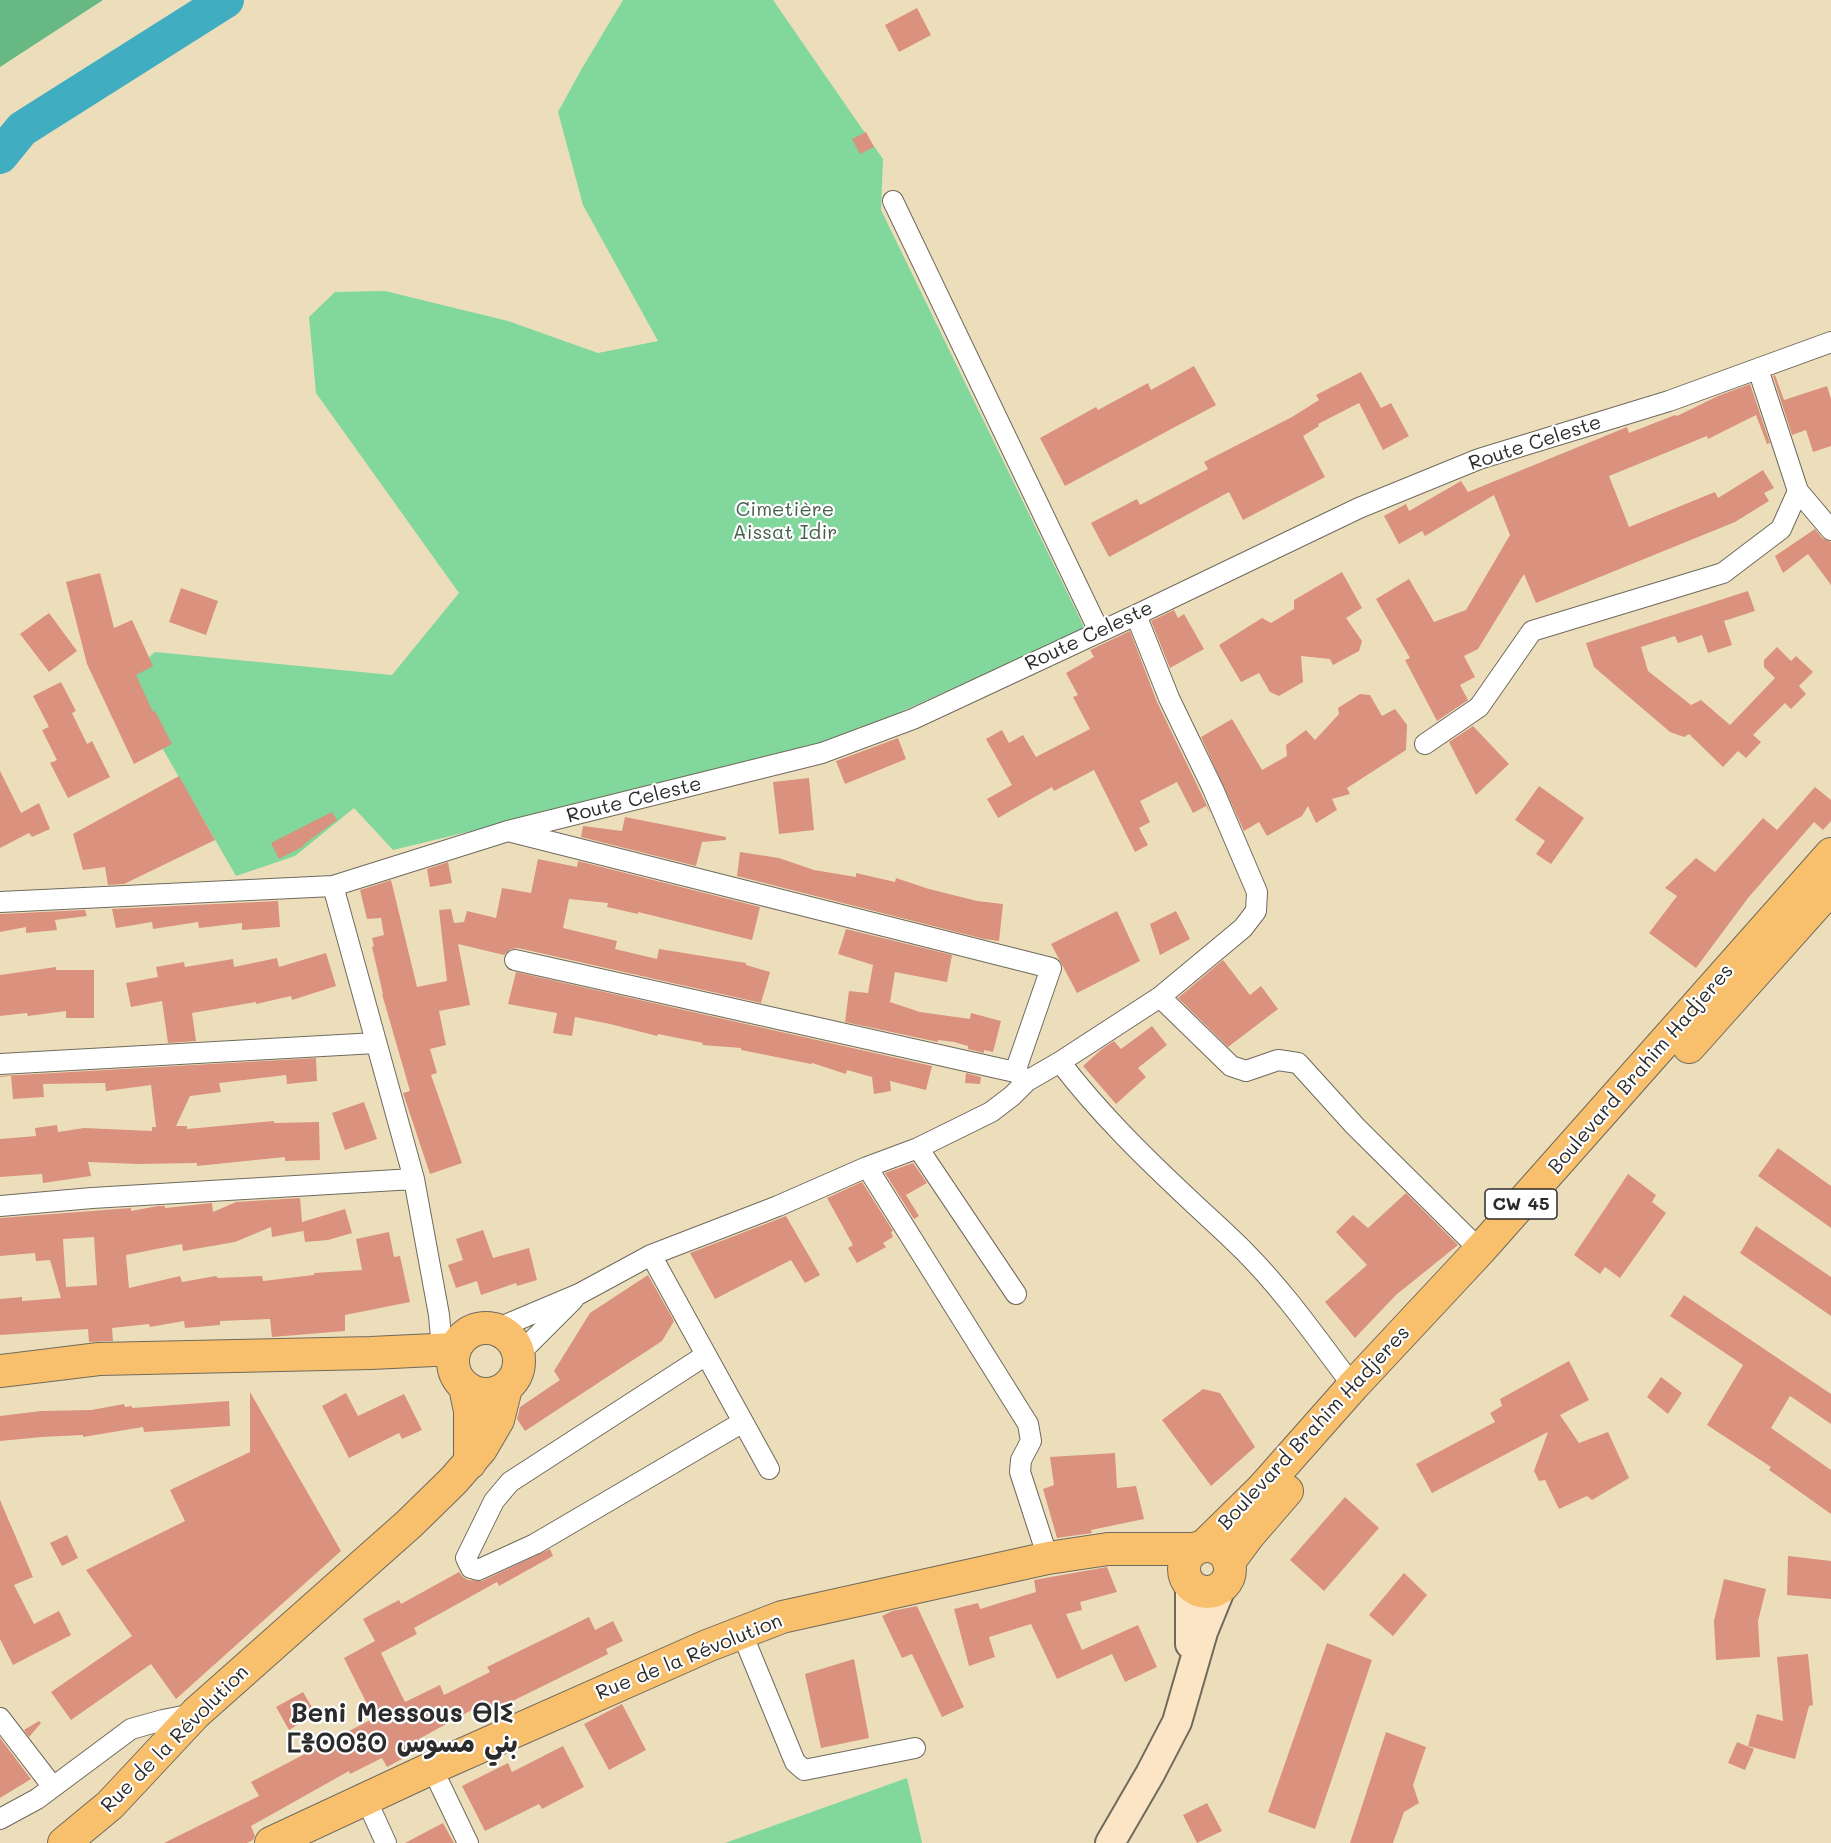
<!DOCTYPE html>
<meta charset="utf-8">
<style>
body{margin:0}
canvas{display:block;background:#eddebb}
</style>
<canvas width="1831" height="1843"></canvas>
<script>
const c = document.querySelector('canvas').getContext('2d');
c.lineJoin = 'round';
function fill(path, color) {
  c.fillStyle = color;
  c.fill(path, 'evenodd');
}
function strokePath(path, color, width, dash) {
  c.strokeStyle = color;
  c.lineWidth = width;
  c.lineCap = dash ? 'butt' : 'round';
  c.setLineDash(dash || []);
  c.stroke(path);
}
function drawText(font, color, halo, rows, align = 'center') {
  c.font = font + ' Mali,"Playpen Sans Arabic","Noto Sans Tifinagh",sans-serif';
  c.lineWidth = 4.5;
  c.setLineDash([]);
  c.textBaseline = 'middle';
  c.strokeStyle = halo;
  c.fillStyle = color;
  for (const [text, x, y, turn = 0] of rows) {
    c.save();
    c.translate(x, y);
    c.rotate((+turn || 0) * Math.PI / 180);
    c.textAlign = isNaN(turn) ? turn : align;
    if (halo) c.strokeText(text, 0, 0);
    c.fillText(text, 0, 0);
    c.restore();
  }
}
const green = new Path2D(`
 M623 0H773L883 159 881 210 1085 629 827 745 393 850 354 808 295 856 236 876 123 680 155 652 392 675 459 593 316 393 309 317 335 292 385 291 508 321 598 353 658 341 583 205 558 112 581 70Z
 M907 1778 922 1843H725Z`);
const forest = new Path2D(`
 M0 0H103L0 67Z`);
const river = new Path2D(`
 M0 156 22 129 226 0`);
const building = new Path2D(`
 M917 8 931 35 899 52 885 25Z
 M866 132 874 147 860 154 852 139Z
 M1194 366 1216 405 1065 486 1040 438 1096 407 1098 410 1148 383 1151 390Z
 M1361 372 1381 408 1391 403 1409 436 1383 450 1359 403 1318 424 1319 426 1303 436 1325 477 1243 520 1229 492 1109 557 1091 523 1137 499 1140 505 1208 469 1204 462 1292 417 1319 400 1316 395Z
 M1775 375 1784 400 1827 386 1831 399V446L1813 452 1806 430 1792 435 1773 376Z
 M1750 384 1770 443 1767 444 1756 415 1708 439 1707 436 1609 476 1629 527 1715 492 1718 498 1763 470 1774 488 1764 493 1769 501 1735 522 1536 603 1524 574 1478 649 1464 656 1475 677 1460 685 1468 700 1437 721 1405 660 1410 658 1376 599 1409 579 1434 622 1466 610 1510 535 1494 495 1425 536 1422 531 1399 544 1384 516 1406 504 1409 511 1461 481 1468 492 1627 427 1629 433 1675 415 1677 416 1718 396Z
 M1815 529 1822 538 1831 542V585L1808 554 1783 573 1775 556Z
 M1342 572 1362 608 1346 618 1362 641 1359 651 1333 665 1330 659 1301 656 1303 682 1279 696 1270 692 1259 673 1241 682 1219 645 1262 618 1271 623 1294 609V600Z
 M100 573 114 628 132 620 153 666 136 675 153 712 155 711 172 744 134 764 87 664 66 582Z
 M181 588 218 601 206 635 169 622Z
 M1748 591 1755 611 1724 621 1732 645 1708 653 1702 635 1678 643 1675 636 1641 647 1648 671 1691 705 1701 700 1730 725 1775 678 1764 667V660L1777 647 1791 661 1796 656 1813 672 1799 686 1806 694 1791 709 1785 703 1753 735 1761 742 1746 758 1738 751 1723 767 1689 734 1684 737 1670 732 1594 667 1586 643Z
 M1174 610 1178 618 1184 614 1204 649 1170 668 1151 621Z
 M49 613 77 651 49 672 20 634Z
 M1130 631 1157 702 1211 814 1206 806 1193 813 1177 782 1140 801 1150 822 1139 828 1148 845 1135 852 1094 770 1054 791 1052 787 998 818 987 799 1012 785 986 739 1002 730 1009 743 1023 735 1036 757 1090 729 1073 697 1078 695 1066 673 1094 657 1090 650Z
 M61 682 76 711 72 713 87 744 92 741 110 777 68 798 50 763 57 760 42 730 49 727 33 696Z
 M1360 694 1370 695 1382 716 1395 709 1407 725 1406 750 1347 788 1350 794 1332 799 1337 810 1316 823 1308 806 1302 816 1267 836 1259 822 1244 831 1201 737 1232 719 1262 770 1287 756 1286 745 1306 730 1315 740 1339 714 1338 708Z
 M1473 726 1509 764 1476 795 1449 742Z
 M898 738 906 759 845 784 836 761Z
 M0 771 21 813 39 803 50 829 32 837 29 833 0 848Z
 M179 776 215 840 124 884 108 885 105 867 83 870 73 834Z
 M809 778 814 830 779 834 773 782Z
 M1539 786 1584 818 1551 864 1536 854 1545 841 1515 820Z
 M1815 787 1831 800V821L1823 830 1814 822 1748 898 1696 968 1649 933 1677 896 1665 888 1696 858 1715 872 1763 818 1777 830Z
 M332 812 337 820 303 845 304 846 279 859 271 843Z
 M625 817 726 837V840L702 842 696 866 581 837 583 826 622 831Z
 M740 852 779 858 814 870 856 877V873L895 882 896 878 929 889 977 901 1003 904 999 941 984 939 737 876Z
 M538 859 577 867 578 861 760 907 752 940 638 912V914L607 907 608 903 569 899 563 928 617 941 615 949 657 959 659 949 746 963V965L770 972 761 1003 518 948 511 949 504 955 458 944 470 1005 439 1011 446 1045 430 1049 437 1073 431 1075 462 1163 430 1174 403 1093 410 1091 382 994H383L372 947 374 946 372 938 384 935 381 918 367 919 360 890 391 880 417 987 447 981 439 910 451 909 454 923 464 922 467 911 496 918 502 888 531 893Z
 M448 862 452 883 430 887 427 869Z
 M278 901 280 927 242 930V923L199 928 198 922 153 929 152 922 116 928 112 909Z
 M85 910 87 916 55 920 57 930 26 933V927L0 932V914Z
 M1117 911 1140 961 1077 993 1051 944Z
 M1176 911 1190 939 1160 955 1150 924Z
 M846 929 952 955 947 982 895 972 890 1002 920 1012 970 1019 971 1013 1001 1021 993 1052 984 1050V1053L968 1049V1046L954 1042 938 1040V1042L845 1022 849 991 868 993 873 965 838 954Z
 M326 953 336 986 292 1000 291 996 256 1004V1002L192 1013 196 1041 168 1043 162 1001 131 1007 126 983 158 977 156 967 184 962 185 967 233 959 234 967 277 958 279 967Z
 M1223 960 1250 995 1261 986 1278 1009 1228 1047 1178 998Z
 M56 967V970H94V1018H66V1011L28 1016 27 1013 0 1016V975Z
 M516 972 932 1066 926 1090 890 1081 891 1091 874 1094 872 1077 847 1070 846 1074 812 1063 811 1064 741 1050V1048L702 1045 703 1043 658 1034 657 1036 610 1024 575 1017 572 1036 553 1033 557 1013 508 1004Z
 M1152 1026 1167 1045 1138 1068 1146 1077 1116 1104 1083 1066 1102 1049 1114 1041 1121 1049Z
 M316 1058 317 1081 287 1084 286 1075 219 1083 221 1092 190 1096 176 1126H187V1129L274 1121V1123L319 1122 320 1160 285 1161V1157L197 1166V1163L138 1164 88 1162 91 1176 43 1183 42 1174 0 1177V1139L36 1136 35 1128 57 1125 58 1132 84 1128 152 1131V1127H156L151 1085 106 1091 105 1083 43 1084 44 1097 13 1099 11 1076 0 1077V1076Z
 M966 1073 981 1077 980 1084 965 1083Z
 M364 1102 377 1139 345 1150 332 1113Z
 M1778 1148 1831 1186V1228L1758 1176Z
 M913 1163 927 1183 906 1195 919 1216 914 1219 885 1173Z
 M1628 1174 1656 1195 1652 1202 1666 1213 1620 1278 1605 1267 1600 1274 1574 1255Z
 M862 1182 893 1231 891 1232 893 1237 883 1243 886 1247 857 1263 848 1248 853 1245 827 1198Z
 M1406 1193 1458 1245 1396 1295 1355 1338 1325 1302 1367 1265 1336 1232 1353 1215 1368 1228Z
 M300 1198 302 1222 345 1209 352 1233 328 1240 305 1242 303 1229V1231L272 1237 271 1227 235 1242 183 1251 182 1244 126 1255 129 1288 180 1276 182 1282 216 1276 218 1278 262 1276 263 1281 314 1275V1273L362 1270 356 1239 389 1232 394 1257 400 1256 410 1302 345 1315V1331L272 1337 270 1319 220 1321V1325L185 1328 184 1321 150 1327 149 1324 112 1328 113 1341 89 1342 88 1329 0 1335V1299L22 1297V1301L61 1298 50 1260 36 1261 35 1253 0 1256V1218L131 1208V1211L158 1206H165V1208L212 1203 213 1212 236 1202ZM94 1237 97 1285 66 1287 63 1239Z
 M786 1216 820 1275 805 1283 791 1260 715 1299 690 1253Z
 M1756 1226 1831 1277V1316L1740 1253Z
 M483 1230 493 1258 529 1248 537 1280 517 1286 516 1283 481 1295 477 1281 456 1288 448 1265 463 1260 456 1239Z
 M648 1275 674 1321 662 1341 525 1431 517 1419 520 1407 560 1380 554 1371 590 1313Z
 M1684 1295 1831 1394V1424L1790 1396 1771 1428 1831 1470V1514L1769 1470 1771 1467 1707 1425 1743 1365 1670 1316Z
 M1569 1361 1589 1400 1560 1415 1579 1443 1608 1432 1629 1478 1592 1500 1587 1496 1559 1509 1545 1480 1539 1481 1534 1471 1548 1432 1432 1493 1416 1464 1495 1422 1490 1413 1502 1406 1500 1399Z
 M1661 1377 1682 1393 1668 1414 1647 1397Z
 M1203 1389 1220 1393 1255 1447 1211 1486 1162 1420Z
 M250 1392 341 1551 176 1699 151 1664 71 1720 51 1692 132 1636 86 1570 185 1521 170 1490 250 1452Z
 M346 1393 358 1416 404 1394 422 1430 402 1439 399 1433 349 1458 322 1406Z
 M229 1401 230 1426 144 1432 143 1427 83 1437V1435L42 1437 0 1441V1416L41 1411 91 1410 124 1404 125 1407 132 1406V1408Z
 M1115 1453 1117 1488 1136 1486 1144 1519 1091 1530 1092 1533 1057 1538 1043 1489 1054 1485 1050 1457Z
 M1345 1497 1379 1528 1324 1591 1290 1560Z
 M0 1500 33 1577 14 1585 34 1624 59 1611 71 1635 13 1665 0 1639Z
 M67 1535 78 1558 62 1566 50 1543Z
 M550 1549 553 1556 499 1586 497 1582 414 1628 417 1634 381 1653 376 1643 405 1702 440 1685 444 1695 490 1672 487 1667 589 1617 595 1630 613 1621 623 1641 606 1649 608 1654 482 1716 477 1707 419 1739 424 1747 387 1767 382 1758 350 1774 349 1771 251 1826 255 1836 253 1840 247 1843H164L259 1796 251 1782 374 1718 344 1658 375 1641 363 1619 399 1600 401 1604 459 1572 463 1577 468 1580 482 1581Z
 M1788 1556 1831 1561V1599L1787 1595Z
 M1107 1567 1117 1592 1080 1602 1082 1610 1066 1614 1082 1650 1138 1625 1157 1667 1125 1682 1112 1654 1057 1679 1031 1624 989 1637 995 1657 969 1666 954 1609 978 1603 980 1609 1036 1592 1034 1580Z
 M1404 1573 1427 1595 1393 1636 1369 1615Z
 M1724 1579 1766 1589 1758 1621 1760 1657 1716 1660 1714 1621Z
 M917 1606 964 1707 942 1717 912 1654 902 1658 882 1616 892 1611Z
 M1327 1643 1372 1660 1315 1829 1268 1812Z
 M1808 1654 1813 1705 1809 1706 1795 1759 1748 1746 1757 1714 1783 1721 1777 1657Z
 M854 1659 869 1738 821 1748 805 1674Z
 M303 1692 316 1714 289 1730 276 1707Z
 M622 1704 646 1750 609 1770 584 1724Z
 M39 1721 41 1723 29 1737 24 1730Z
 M1386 1732 1426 1747 1413 1785 1419 1803 1404 1812 1393 1843H1350Z
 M0 1738 31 1779 0 1798Z
 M1737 1742 1754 1749 1745 1770 1728 1763Z
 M563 1746 584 1787 542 1809 539 1804 485 1831 462 1786 508 1763 512 1772Z
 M1207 1803 1222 1831 1197 1843 1183 1815Z
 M443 1823 454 1843H405Z`);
const minor = new Path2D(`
 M893 201 1099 631
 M1798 491 1831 530
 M1425 744 1479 707 1532 631 1723 573 1781 529 1798 491 1758 369
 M512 832 1051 968 1015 1072
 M333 886 414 1179 439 1315 442 1349
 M0 902 333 886 508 831 822 753 913 719 1136 615 1359 508 1479 459 1669 401 1831 342
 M515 960 1015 1072 1025 1079
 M1160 997 1231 1066 1246 1071 1278 1060 1298 1063 1355 1126 1480 1250
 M1060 1062C1099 1113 1144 1157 1191 1201 1209 1218 1227 1234 1244 1251 1285 1292 1318 1340 1353 1386
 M0 1064 376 1043
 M918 1148 1016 1294
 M867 1167 1028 1424 1031 1441 1021 1460 1020 1472 1048 1558
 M0 1206 92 1198 414 1179
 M651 1255 769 1469
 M496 1329 579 1294 651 1255 778 1206 867 1167 918 1148 991 1112 1012 1096 1027 1081 1060 1062 1160 997 1243 928 1256 911 1257 892 1213 789 1169 698 1136 615
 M519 1354 573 1300
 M706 1355 510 1482 494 1501 466 1558 471 1568 478 1570 535 1544 743 1422
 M741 1631 795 1762 804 1770 915 1748
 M0 1718 53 1787
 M432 1768 468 1843
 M366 1799 386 1843
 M0 1819 37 1799 131 1729 163 1720 193 1714`);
const secondary = new Path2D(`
 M1190 1586V1644
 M1110 1843 1150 1774 1177 1722 1203 1632 1221 1588`);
const primary = new Path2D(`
 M1689 1047 1831 888
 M453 1361a33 33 0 1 1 66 0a33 33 0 1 1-66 0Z
 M0 1371 99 1359 371 1353 455 1349
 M465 1387 470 1411V1463
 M1184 1569a23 23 0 1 1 46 0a23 23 0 1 1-46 0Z
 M1204 1546 1261 1490 1353 1386 1480 1250 1831 854
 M1229 1562 1249 1535 1287 1491
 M64 1843 110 1805 196 1713 409 1524 453 1481 481 1449 498 1420 506 1388
 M271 1843 432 1768 707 1646 782 1617 1048 1558 1108 1549H1196`);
const shields = [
 [1521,1204,72]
];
const shieldNames = [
 ["CW 45",1521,1204]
];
const streetNames = [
 ["Route Celeste",1535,443,-18],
 ["Route Celeste",1089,636,-25],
 ["Route Celeste",634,800,-14],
 ["Boulevard Brahim Hadjeres",1641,1069,-49],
 ["Boulevard Brahim Hadjeres",1314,1428,-47],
 ["Rue de la Révolution",689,1657,-22],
 ["Rue de la Révolution",175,1739,-45]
];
const parkNames = [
 ["Cimetière",785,510],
 ["Aissat Idir",785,533]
];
const districtNames = [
 ["Beni Messous ⴱⵏⵉ",402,1714],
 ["ⵎⴻⵙⵙⵓⵙ بني مسوس",402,1744]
];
fill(green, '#81d79c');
fill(forest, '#68b884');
strokePath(river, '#41adc0', 36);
fill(building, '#da927e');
strokePath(minor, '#6f6a5d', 22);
strokePath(secondary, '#6f6a5d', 32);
strokePath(primary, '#6f6a5d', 34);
strokePath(minor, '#fff', 20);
strokePath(secondary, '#fce5c4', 28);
strokePath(primary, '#f8bf6c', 32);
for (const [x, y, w] of shields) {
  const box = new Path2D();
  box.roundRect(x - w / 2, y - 15, w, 30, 4.5);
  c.fillStyle = '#fff';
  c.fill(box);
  strokePath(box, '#2b2b2b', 1.5);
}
drawText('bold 18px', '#2b2b2b', null, shieldNames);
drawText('20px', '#2b2b2b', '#fff', streetNames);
drawText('20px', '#455f4d', '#fff', parkNames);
drawText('bold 26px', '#2b2b2b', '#fff', districtNames);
</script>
